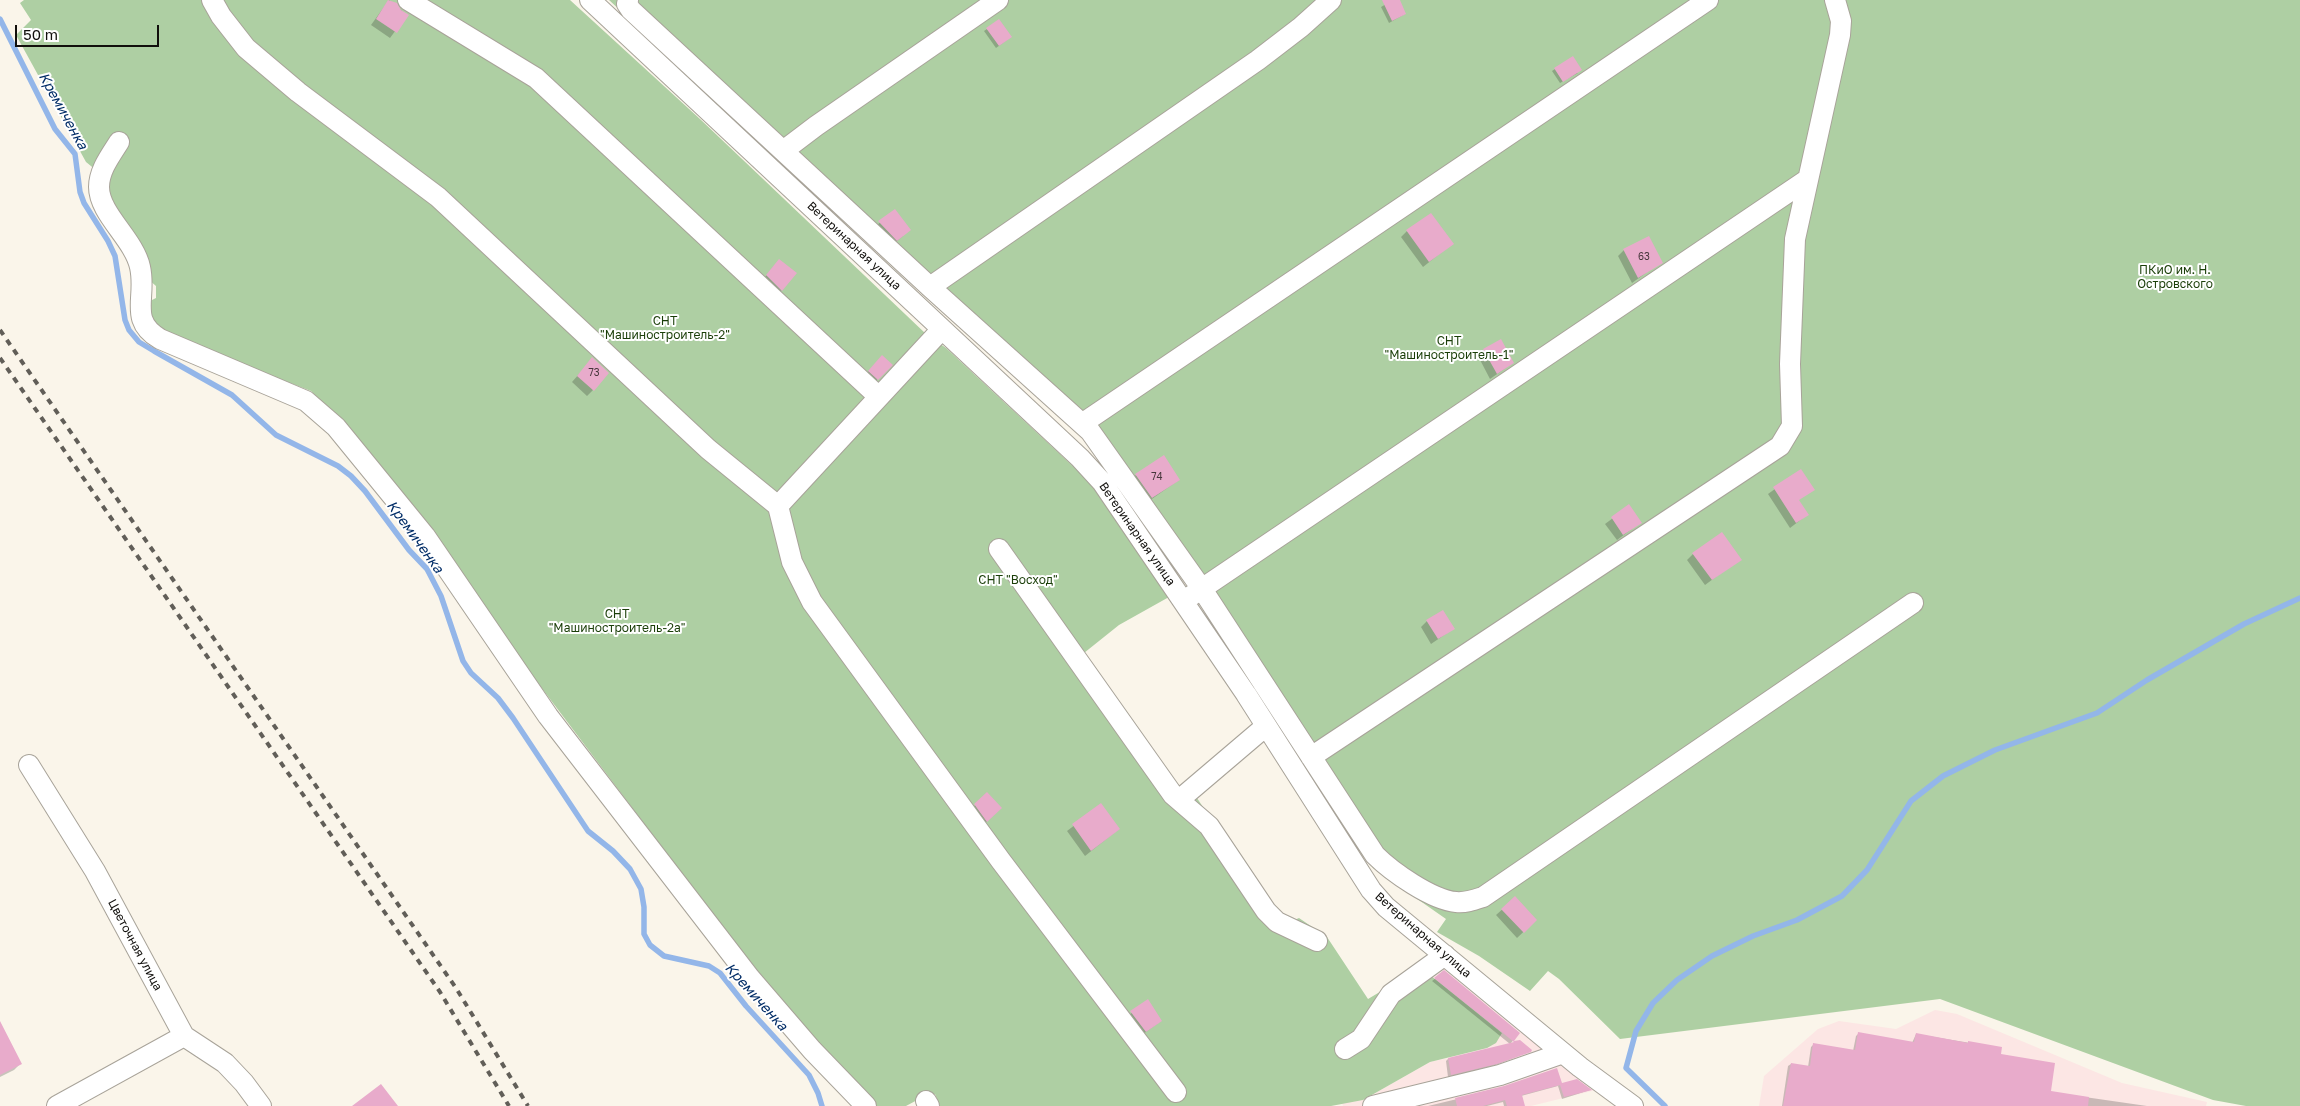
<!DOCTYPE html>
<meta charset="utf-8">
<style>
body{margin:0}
#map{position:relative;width:2300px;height:1106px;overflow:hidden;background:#faf5ea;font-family:"Golos Text",sans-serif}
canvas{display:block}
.scale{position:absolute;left:15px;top:25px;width:144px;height:22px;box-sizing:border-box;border:2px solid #110f0c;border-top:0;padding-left:6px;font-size:15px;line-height:18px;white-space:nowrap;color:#110f0c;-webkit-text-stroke:4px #fff;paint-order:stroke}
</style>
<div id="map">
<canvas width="2300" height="1106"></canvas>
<div class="scale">50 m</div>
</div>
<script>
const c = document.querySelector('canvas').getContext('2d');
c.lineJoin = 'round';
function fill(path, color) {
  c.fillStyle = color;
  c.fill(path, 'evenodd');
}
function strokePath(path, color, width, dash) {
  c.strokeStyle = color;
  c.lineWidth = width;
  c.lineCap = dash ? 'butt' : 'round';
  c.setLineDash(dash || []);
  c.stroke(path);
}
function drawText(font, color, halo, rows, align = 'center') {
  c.font = font + ' "Golos Text",sans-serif';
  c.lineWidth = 4;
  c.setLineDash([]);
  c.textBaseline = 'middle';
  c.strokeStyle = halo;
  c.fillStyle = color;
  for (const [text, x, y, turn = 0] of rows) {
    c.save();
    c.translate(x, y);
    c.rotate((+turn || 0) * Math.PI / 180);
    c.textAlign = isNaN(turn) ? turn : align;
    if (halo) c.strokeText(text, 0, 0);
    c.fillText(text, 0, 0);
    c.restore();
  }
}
const industrial = new Path2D(`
 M1445 959 1600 1089 1531 1106H1343L1342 1103 1363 1100 1430 1062 1448 1058 1502 1033 1430 975Z
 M1935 1010 1957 1014 2122 1083 2207 1102 2206 1106H1759L1764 1076 1818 1029 1839 1021 1896 1029Z`);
const green = new Path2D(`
 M24 0H570L700 119 926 334 946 348 1091 483 1169 597 1119 625 1084 653 1178 789 1195 795 1266 902 1290 922 1299 918 1327 937 1368 999 1415 971 1430 975 1502 1033 1496 1043 1487 1048 1430 1062 1363 1100 1331 1106H940L935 1094 921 1098 906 1106H876L793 1016 698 895 519 658 353 433 311 391 158 332 149 319 148 302 156 298V286L148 279 109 202 107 179 86 162 16 35 31 20 20 3Z
 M609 0H2300V1106H2246L2213 1100 1940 999 1620 1039 1559 979 1548 971 1530 991 1479 956 1437 932 1446 919 1373 868 1193 589 1085 435 919 289Z`);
const shadow = new Path2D(`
 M389 0 407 15 390 38 371 25Z
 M1393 0H1398L1405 14 1389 23 1381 7Z
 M987 29 1007 40 996 48 984 31Z
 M1555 69 1578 73 1560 83 1552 71Z
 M895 211 903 236 891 246 873 228Z
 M1407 231 1452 244 1423 267 1401 237Z
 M1624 250 1661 262 1632 283 1618 256Z
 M774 266 782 290 776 296 761 282Z
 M1501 341 1513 363 1490 379 1478 356 1484 350Z
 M882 357 891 365 872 385 863 377Z
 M587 365 593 390 587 396 572 382Z
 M1801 470 1813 490 1793 503 1807 515 1790 528 1768 494Z
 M1136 475 1179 480 1146 503 1130 481Z
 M1629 506 1640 523 1617 540 1605 524Z
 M1693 554 1740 559 1705 585 1687 560Z
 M1427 621 1453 629 1431 644 1421 627Z
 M987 794 1001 808 981 827 969 811Z
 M1101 805 1119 829 1085 856 1067 831Z
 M1515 898 1536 920 1517 938 1496 915Z
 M1444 972 1519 1033 1511 1043 1528 1052 1493 1066 1448 1077 1446 1061 1448 1059 1510 1044 1432 981Z
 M1148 1001 1161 1021 1139 1037 1125 1018Z
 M0 1033 20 1064 14 1070 0 1077Z
 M1859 1033 1912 1043 1916 1034 2001 1048 2000 1056 2050 1092 2147 1106H1782L1788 1066 1791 1064 1808 1067 1811 1047 1814 1044 1853 1051 1856 1036Z
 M1561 1085 1590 1090 1562 1099 1558 1086 1521 1096 1523 1106H1504L1503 1102 1487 1106H1428L1503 1088Z`);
const stream = new Path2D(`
 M0 19 55 129 75 154 80 192 84 203 108 241 115 256 125 320 129 330 139 342 154 351 232 395 276 435 338 466 351 476 365 491 409 550 427 569 441 596 463 661 471 673 498 698 513 718 588 831 613 851 630 869 641 889 644 907V934L650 945 664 956 709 966 720 973 746 1006 809 1075 818 1093 822 1106
 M1665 1106 1626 1068 1636 1031 1653 1003 1677 980 1712 956 1753 936 1797 920 1842 896 1867 870 1911 801 1943 776 1995 750 2097 713 2147 680 2244 624 2300 598`);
const building = new Path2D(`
 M388 0 397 3 401 10 409 15 397 33 376 19Z
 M1382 0H1400L1406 14 1392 21Z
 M999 19 1012 37 999 46 986 28Z
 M1573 56 1582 70 1563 82 1554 68Z
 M895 209 911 230 897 241 878 221Z
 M1431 213 1454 244 1429 262 1406 230Z
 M1649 236 1663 263 1638 278 1623 249Z
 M779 259 797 273 782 291 766 275Z
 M1501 339 1514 363 1497 374 1483 349Z
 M882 355 893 365 878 380 868 371Z
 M592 357 609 373 594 391 577 376Z
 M1164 455 1180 480 1152 498 1135 474Z
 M1801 469 1815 490 1799 500 1809 515 1796 523 1773 487Z
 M1629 504 1642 523 1623 535 1611 517Z
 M1722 532 1742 560 1712 580 1692 553Z
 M1443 610 1455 629 1438 639 1426 620Z
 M987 792 1002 808 987 822 974 804Z
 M1101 803 1120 829 1091 851 1072 824Z
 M1515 896 1537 920 1524 933 1501 909Z
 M1444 970 1520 1033 1514 1041 1520 1040 1532 1050 1531 1052 1497 1064 1451 1075 1448 1058 1514 1042 1434 978Z
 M1148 999 1162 1021 1146 1032 1130 1011Z
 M0 1021 22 1064 0 1075Z
 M1858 1032 1914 1042 1916 1033 1968 1043V1041L2002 1047 2001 1054 2055 1063 2051 1091 2089 1097 2088 1106H1783L1791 1063 1810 1066 1813 1043 1855 1050Z
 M1557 1068 1562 1083 1577 1079 1592 1090 1564 1097 1560 1085 1522 1095 1525 1106H1507L1505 1100 1483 1106H1457L1455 1098 1504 1086Z
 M381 1084 398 1106H352Z`);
const street = new Path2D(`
 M212 0 221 16 246 48 298 92 438 197 708 449 778 506 942 329
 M408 0 536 78 879 397
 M590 0 1080 458 1102 482 1246 694 1371 890 1386 907 1580 1067 1633 1106
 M628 0 627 4 631 10 930 287 1090 431 1202 589 1375 855C1392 872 1432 900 1456 902 1466 903 1474 900 1483 897L1913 603
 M119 142C111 155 99 170 99 187 99 214 134 239 140 267 147 298 128 320 160 339L306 401 336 427 425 536 548 716 750 978 812 1050 866 1106
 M783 151 816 126 998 0
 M930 287 1258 60 1301 27 1331 0
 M1083 423 1708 0
 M778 506 792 562 812 602 1001 861 1176 1092
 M999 549 1173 795 1209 826 1266 911 1277 922 1317 941
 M1191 596 1808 179
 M1311 757 1780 446 1792 426 1790 364 1795 239 1840 35 1841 21 1835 0
 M29 765 95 871 184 1036 225 1063 244 1083 261 1106
 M1179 800 1266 726
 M1345 1049 1361 1039 1391 994 1445 955
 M926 1101 929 1106
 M57 1106 184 1036
 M1373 1106 1500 1075 1563 1053`);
const rail = new Path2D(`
 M0 330 456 988 528 1106
 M0 358 440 992 509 1106`);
const numberNames = [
 ["63",1644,257],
 ["73",594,373],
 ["74",1157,477]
];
const streetNames = [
 ["Ветеринарная улица",854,246,43],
 ["Ветеринарная улица",1137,534,55],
 ["Ветеринарная улица",1423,935,41],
 ["Цветочная улица",135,945,62]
];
const parkNames = [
 ["ПКиО им. Н.",2175,270],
 ["Островского",2175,284],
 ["СНТ",665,321],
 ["\"Машиностроитель-2\"",665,335],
 ["СНТ",1449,341],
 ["\"Машиностроитель-1\"",1449,355],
 ["СНТ \"Восход\"",1018,580],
 ["СНТ",617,614],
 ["\"Машиностроитель-2а\"",617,628]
];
const waterNames = [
 ["Кремиченка",63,111,61],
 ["Кремиченка",415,537,54],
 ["Кремиченка",756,997,48]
];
fill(industrial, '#fce6e4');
fill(green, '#aecfa3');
fill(shadow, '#0003');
strokePath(stream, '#93b6e9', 5.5);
fill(building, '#e8abcb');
strokePath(street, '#a8a399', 22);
strokePath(street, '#fff', 20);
strokePath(rail, '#615e58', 4, [6, 6]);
drawText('10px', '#47363c', null, numberNames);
drawText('12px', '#110f0c', '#fff', streetNames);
drawText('12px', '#1a3e08', '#fff', parkNames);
drawText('italic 14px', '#002c66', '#fff', waterNames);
</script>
